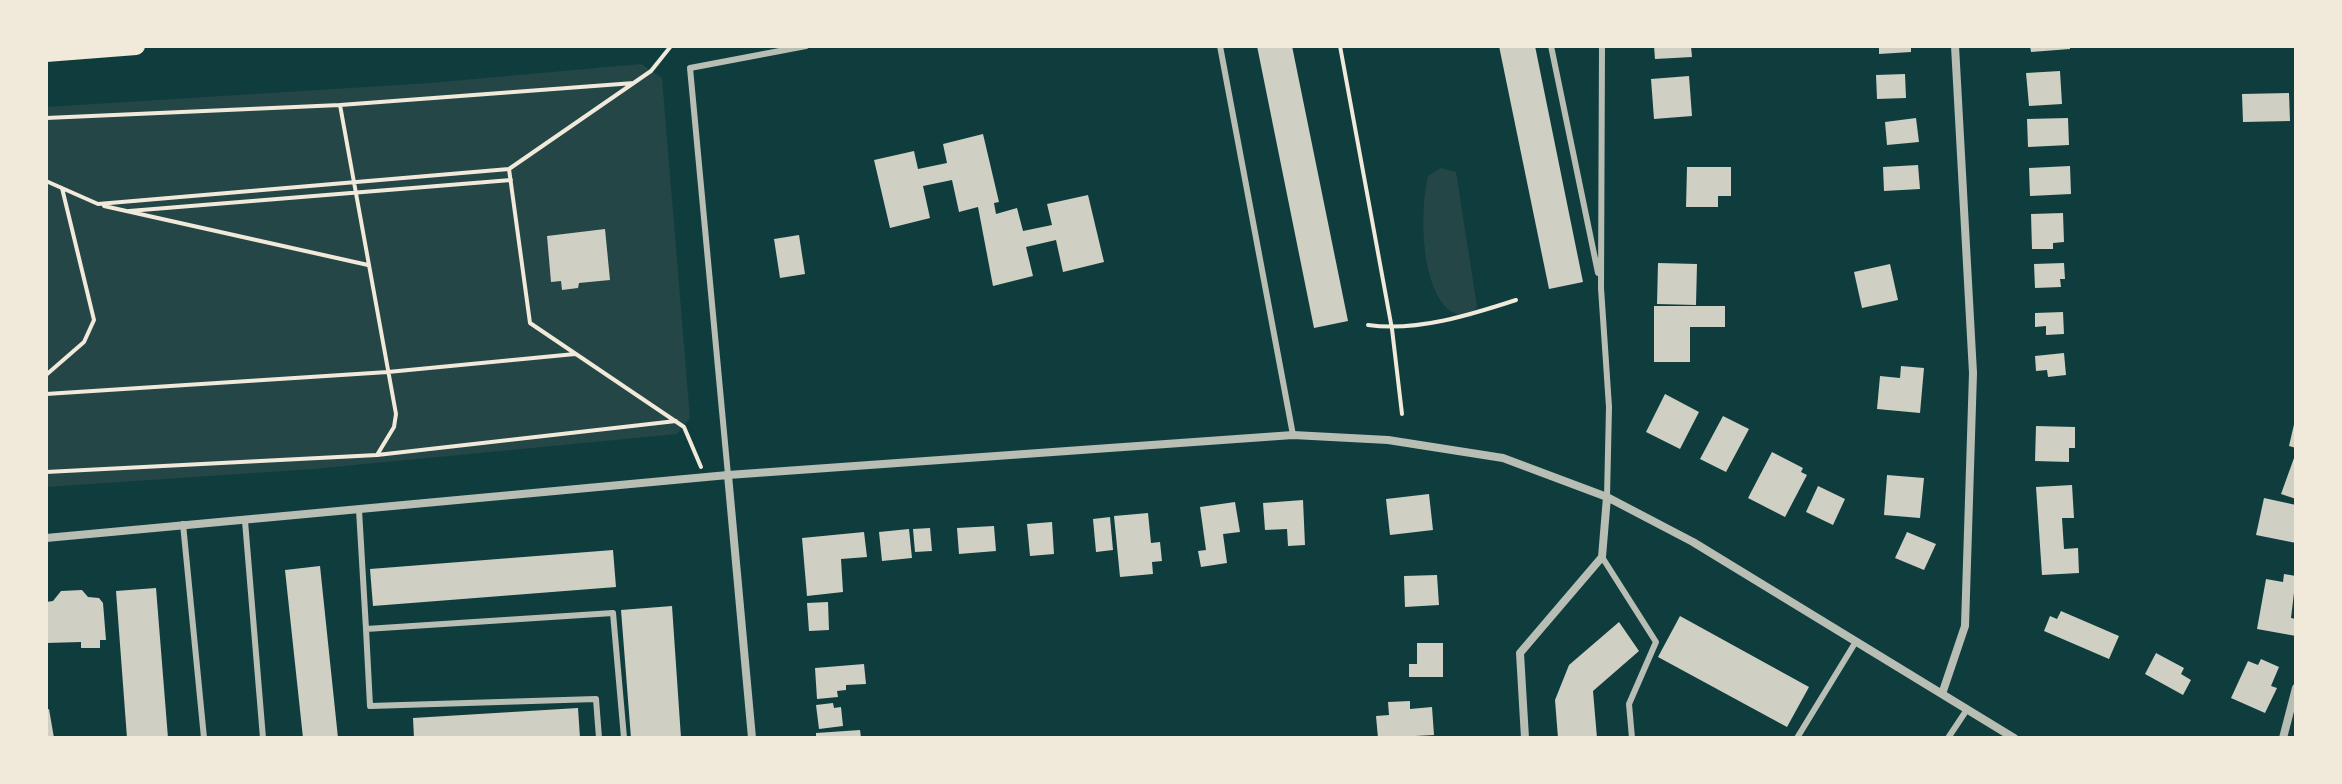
<!DOCTYPE html>
<style>
body{margin:0}
#map{position:relative;width:2342px;height:784px;overflow:hidden;background:#0f3d3e;font-family:"Source Sans 3",sans-serif}
canvas{display:block}
.frame{position:absolute;inset:0;border:48px solid #f1e9da;pointer-events:none}
</style>
<div id="map">
<canvas width="2342" height="784"></canvas>
<div class="frame"></div>
</div>
<script>
const c = document.querySelector('canvas').getContext('2d');
c.lineJoin = 'round';
function fill(path, color) {
  c.fillStyle = color;
  c.fill(path, 'evenodd');
}
function strokePath(path, color, width, dash) {
  c.strokeStyle = color;
  c.lineWidth = width;
  c.lineCap = dash ? 'butt' : 'round';
  c.setLineDash(dash || []);
  c.stroke(path);
}
const green = new Path2D(`
 M641 64 662 78 690 418 677 434 313 469 46 487V107L430 83Z
 M1441 168 1456 172 1477 306 1471 318C1464 316 1453 314 1448 309 1420 283 1420 210 1428 176Z`);
const building = new Path2D(`
 M1257 46H1292L1348 321 1314 328Z
 M1499 46H1535L1583 282 1549 289Z
 M1654 46H1691L1692 57 1655 59Z
 M1879 46H1911V52L1879 54Z
 M2030 46H2070V49L2031 52Z
 M2060 71 2062 104 2029 106 2026 73Z
 M1905 74 1906 98 1877 99 1876 75Z
 M1689 76 1692 116 1654 119 1651 79Z
 M2289 93 2290 121 2243 122 2242 94Z
 M1916 118 1919 142 1887 145 1885 122Z
 M2068 118 2069 145 2028 147 2027 119Z
 M983 134 999 202 994 203 996 214 1017 208 1023 231 1052 225 1047 204 1088 195 1104 262 1063 272 1056 240 1026 247 1033 276 993 286 978 207 959 212 952 180 923 186 930 218 890 228 874 160 914 151 918 169 947 163 943 144Z
 M1918 165 1920 189 1884 191 1883 167Z
 M2070 166 2071 194 2030 196 2029 168Z
 M1687 167H1731V196H1718V207H1686Z
 M2063 213 2064 242 2053 243V249H2032L2031 214Z
 M605 229 610 280 579 283 578 288 562 290 561 281 551 282 547 236Z
 M799 235 805 274 780 278 774 239Z
 M1658 263 1697 264 1696 305 1657 304Z
 M2064 263 2065 279H2060L2061 287 2035 288 2034 264Z
 M1890 264 1898 300 1862 308 1854 272Z
 M1654 306H1725V327H1690V362H1654Z
 M2063 312 2064 334 2046 335V326L2035 327V313Z
 M2064 353 2066 375 2048 377 2047 370 2036 371 2035 356Z
 M1901 366 1924 368 1920 413 1877 409 1880 376 1900 378Z
 M1665 394 1699 412 1680 449 1646 432Z
 M1723 416 1749 429 1726 472 1700 459Z
 M2295 420H2296V448L2289 446Z
 M2036 426 2075 427V448H2069V462L2035 461Z
 M1772 452 1803 468 1801 472 1807 475 1785 517 1748 498Z
 M2294 458 2296 459V499L2281 494Z
 M1887 475 1924 478 1920 518 1884 515Z
 M2072 485 2074 518H2062L2064 549 2078 548 2079 573 2042 575 2036 487Z
 M1818 486 1845 499 1833 525 1806 512Z
 M1429 494 1433 530 1390 535 1386 499Z
 M2264 498 2296 505V543L2256 535Z
 M1303 500 1305 545 1288 546 1287 529 1265 530 1263 503Z
 M1235 502 1240 532 1223 534 1227 563 1201 567 1198 551 1206 550 1200 507Z
 M1148 513 1151 543 1160 542 1162 561 1152 562 1153 574 1120 577 1114 516Z
 M1110 517 1113 550 1096 552 1093 519Z
 M1052 522 1054 554 1030 556 1027 524Z
 M994 526 996 551 959 554 957 528Z
 M930 528 932 551 915 552 913 529Z
 M909 529 912 558 882 561 879 532Z
 M864 532 867 557 841 559 843 592 807 596 802 538Z
 M1907 532 1936 544 1924 570 1895 558Z
 M613 550 616 587 373 606 370 569Z
 M320 566 338 738H303L285 570Z
 M2284 574 2296 576 2291 618 2296 619V636L2257 629 2266 579 2283 582Z
 M1437 575 1439 605 1405 607 1404 576Z
 M156 588 168 738H127L116 591Z
 M82 590 88 597 99 598 103 603 106 640H100V648H81V642L46 643V602L53 601 61 591Z
 M828 602 829 630 809 631 807 603Z
 M672 606 681 738H631L621 610Z
 M2061 611 2119 636 2109 659 2044 631 2050 616 2057 619Z
 M1680 616 1809 687 1787 727 1658 657Z
 M1619 622 1639 651 1593 691 1597 738H1558L1555 700 1569 665Z
 M1417 643H1443V677H1409V664H1417Z
 M2156 653 2184 668 2181 674 2191 680 2183 695 2145 674Z
 M2261 659 2279 667 2271 686 2277 688 2265 713 2231 698 2248 661 2258 665Z
 M864 664 866 684 846 685V690L837 691 838 697 817 699 815 668Z
 M1410 701V709L1432 707 1434 735 1378 738 1376 716 1389 715 1388 702Z
 M833 703 834 708 841 707 843 726 819 729 816 705Z
 M578 708 580 738H414L413 718Z
 M49 709 54 738H46V710Z
 M860 730 861 738H816V733Z`);
const path = new Path2D(`
 M1340 46 1392 329 1402 414
 M340 105 396 414 394 427 377 455
 M46 118 340 105 634 83
 M509 169 530 323 684 427 701 467
 M46 181 98 204 509 169 651 71 671 46
 M104 206 368 265
 M129 211 511 180
 M1368 325C1416 332 1470 315 1516 300
 M46 375 84 342 94 320 62 188
 M46 394 388 372 575 354
 M46 472 377 455 676 421`);
const service = new Path2D(`
 M1220 46 1293 435
 M1551 46 1598 273
 M1602 46 1601 288 1609 407 1607 497
 M728 475 690 68 806 46
 M359 510 366 629 613 613 624 738
 M245 521 263 738
 M183 524 204 738
 M1602 557 1656 642 1629 704 1632 738
 M366 629 370 706 596 699 599 738
 M1797 738 1855 643
 M1948 738 1966 711`);
const minor = new Path2D(`
 M728 475 752 738
 M46 538 728 475 1293 435 1388 440 1503 458 1607 497 1693 542 2014 738
 M1942 694 1965 626 1973 373 1955 46
 M1525 738 1520 653 1602 557 1607 497
 M2283 738 2296 688`);
const primary = new Path2D(`
 M46 53 136 46`);
fill(green, '#244646');
fill(building, '#cfcfc3');
strokePath(path, '#f1e9da', 4);
strokePath(service, '#b8beb3', 6);
strokePath(minor, '#b8beb3', 8);
strokePath(primary, '#f1e9da', 18);
</script>
